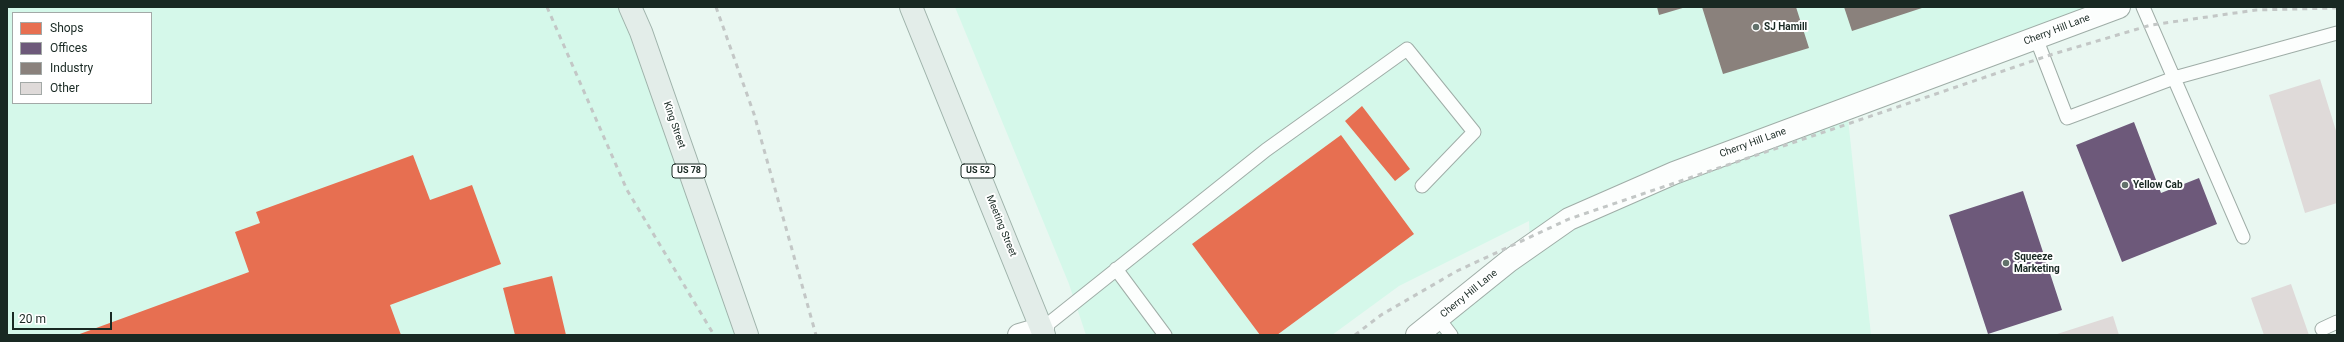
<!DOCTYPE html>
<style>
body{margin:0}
#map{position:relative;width:2344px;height:342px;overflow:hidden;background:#e9f7f1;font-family:Roboto,sans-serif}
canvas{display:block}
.frame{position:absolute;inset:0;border:8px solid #192923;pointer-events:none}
.legend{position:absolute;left:12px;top:12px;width:140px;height:92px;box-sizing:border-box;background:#fff;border:1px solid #a3a9a7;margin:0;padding:5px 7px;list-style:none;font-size:12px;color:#192923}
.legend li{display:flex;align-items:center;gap:8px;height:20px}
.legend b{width:20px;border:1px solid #a3a9a7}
.scale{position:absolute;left:12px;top:312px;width:100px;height:18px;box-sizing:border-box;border:2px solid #192923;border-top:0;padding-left:5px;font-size:12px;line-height:14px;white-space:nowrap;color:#192923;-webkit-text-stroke:3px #fff;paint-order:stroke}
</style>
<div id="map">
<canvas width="2344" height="342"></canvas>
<div class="frame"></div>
<ul class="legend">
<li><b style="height:11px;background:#e76f51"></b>Shops</li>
<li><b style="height:11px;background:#6d597a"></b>Offices</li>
<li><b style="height:11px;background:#8a817c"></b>Industry</li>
<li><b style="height:11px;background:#dfdad9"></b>Other</li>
</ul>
<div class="scale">20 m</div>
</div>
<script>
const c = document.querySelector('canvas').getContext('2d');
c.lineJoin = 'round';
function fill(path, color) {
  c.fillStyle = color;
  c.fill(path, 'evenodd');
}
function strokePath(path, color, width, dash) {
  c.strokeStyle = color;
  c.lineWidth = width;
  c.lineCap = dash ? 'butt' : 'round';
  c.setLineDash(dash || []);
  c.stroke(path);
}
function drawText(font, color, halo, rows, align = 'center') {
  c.font = font + ' Roboto,sans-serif';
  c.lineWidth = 4;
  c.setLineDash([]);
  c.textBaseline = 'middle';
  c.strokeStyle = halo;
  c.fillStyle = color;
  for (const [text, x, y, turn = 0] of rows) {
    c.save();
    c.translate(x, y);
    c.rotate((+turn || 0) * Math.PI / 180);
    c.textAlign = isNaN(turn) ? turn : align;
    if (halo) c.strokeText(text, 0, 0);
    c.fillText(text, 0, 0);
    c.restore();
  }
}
const built = new Path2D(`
 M7 7H630L742 335H7ZM13 13H151V103H13Z
 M955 7H2119L1847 109 1871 335H1417L1530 247 1529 221 1399 286 1332 335H1086L1069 284Z`);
const shops = new Path2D(`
 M1362 106 1410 169 1395 181 1345 121Z
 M1341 135 1414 234 1277 335H1260L1192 244Z
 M413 155 430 200 472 185 501 264 390 305 401 335H77L249 272 235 232 260 223 256 212Z
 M552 276 566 335H515L503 288Z`);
const offices = new Path2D(`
 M2134 122 2161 193 2199 178 2217 224 2122 262 2076 145Z
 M2023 191 2062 310 1988 334 1949 215Z`);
const industry = new Path2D(`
 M1657 7H1686L1659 15Z
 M1702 7H1796L1809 48 1723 74Z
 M1844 7H1925L1852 31Z`);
const building = new Path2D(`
 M2320 79 2337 134V203L2305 213 2269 95Z
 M2291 284 2309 335H2264L2251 298Z
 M2113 316 2119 335H2054Z`);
const lane = new Path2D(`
 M2143 7 2243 237
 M2036 38 2067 118 2174 78 2337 33
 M1116 269 1165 335
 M1438 318 1451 335
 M1043 328 1266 150 1407 49 1474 132 1422 186
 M2322 329 2337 322`);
const street = new Path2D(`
 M1417 335 1509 261 1569 219 1674 173 2119 7`);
const secondary = new Path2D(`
 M1019 335 1043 328`);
const primary = new Path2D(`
 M630 7 641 32 747 335
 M911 7 1044 335`);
const rail = new Path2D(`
 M547 7 627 190 714 335
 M716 7 754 114 816 335
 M1355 335 1381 315 1457 271 1569 219 2050 55 2151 25 2256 10 2337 8`);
const markers = [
 [1756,27,4,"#62716b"],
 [2125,185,4,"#62716b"],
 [2006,263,4,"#62716b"]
];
const shields = [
 [689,171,34],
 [978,171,34]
];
const shieldNames = [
 ["US 78",689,171],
 ["US 52",978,171]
];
const poiNames = [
 ["SJ Hamill",1764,27],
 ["Yellow Cab",2133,185],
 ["Squeeze",2014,257],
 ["Marketing",2014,269]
];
const streetNames = [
 ["Cherry Hill Lane",2057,30,-21],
 ["King Street",674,125,71],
 ["Cherry Hill Lane",1753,143,-20],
 ["Meeting Street",1001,226,68],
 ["Cherry Hill Lane",1469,294,-39]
];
fill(built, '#d5f8ea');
fill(shops, '#e76f51');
fill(offices, '#6d597a');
fill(industry, '#8a817c');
fill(building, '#dfdad9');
strokePath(lane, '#9fada7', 15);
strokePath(street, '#9fada7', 24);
strokePath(secondary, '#9fada7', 24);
strokePath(primary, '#9fb3ab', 24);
strokePath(lane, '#fcfefd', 13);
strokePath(street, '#fcfefd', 22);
strokePath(secondary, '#fcfefd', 22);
strokePath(primary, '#e3ede9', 22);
strokePath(rail, '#c3c7c6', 3, [5, 5]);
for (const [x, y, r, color] of markers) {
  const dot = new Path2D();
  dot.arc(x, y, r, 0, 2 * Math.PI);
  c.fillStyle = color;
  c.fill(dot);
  strokePath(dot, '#fff', 1.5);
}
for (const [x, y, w] of shields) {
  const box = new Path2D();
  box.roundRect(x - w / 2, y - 7, w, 14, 3);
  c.fillStyle = '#fff';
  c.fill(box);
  strokePath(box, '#192923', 1);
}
drawText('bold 9px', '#192923', null, shieldNames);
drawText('bold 10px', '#192923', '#fff', poiNames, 'left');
drawText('10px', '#192923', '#fff', streetNames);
</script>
